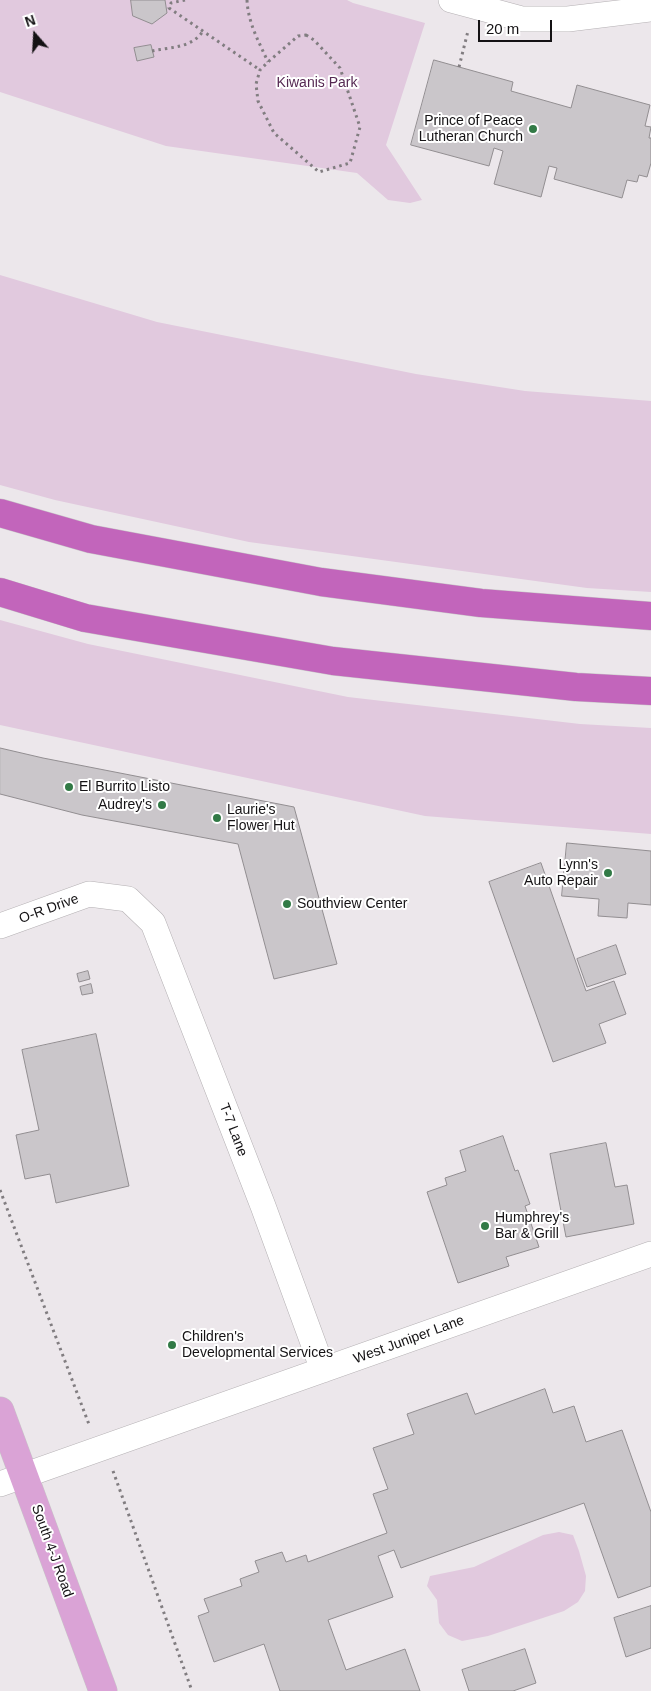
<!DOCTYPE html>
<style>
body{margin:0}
#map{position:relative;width:651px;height:1691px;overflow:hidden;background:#ece7eb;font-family:Helvetica,sans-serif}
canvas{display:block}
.north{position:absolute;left:10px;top:10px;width:50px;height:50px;-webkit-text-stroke:4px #fff;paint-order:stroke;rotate:341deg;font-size:14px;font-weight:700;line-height:20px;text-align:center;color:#141214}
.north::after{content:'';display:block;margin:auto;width:18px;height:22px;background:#141214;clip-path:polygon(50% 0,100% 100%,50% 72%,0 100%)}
.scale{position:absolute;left:478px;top:20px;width:74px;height:22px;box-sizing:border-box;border:2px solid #141214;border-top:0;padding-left:6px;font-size:15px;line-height:18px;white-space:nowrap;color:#141214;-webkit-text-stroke:4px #fff;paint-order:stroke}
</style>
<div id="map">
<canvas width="651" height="1691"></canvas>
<div class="north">N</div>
<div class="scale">20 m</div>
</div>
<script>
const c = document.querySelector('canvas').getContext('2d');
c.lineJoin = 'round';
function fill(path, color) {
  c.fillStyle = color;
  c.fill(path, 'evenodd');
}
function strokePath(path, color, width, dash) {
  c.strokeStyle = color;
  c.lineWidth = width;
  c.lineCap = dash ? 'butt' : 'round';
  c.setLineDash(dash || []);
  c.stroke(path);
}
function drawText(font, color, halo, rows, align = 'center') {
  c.font = font + ' Helvetica,sans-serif';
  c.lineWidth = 4;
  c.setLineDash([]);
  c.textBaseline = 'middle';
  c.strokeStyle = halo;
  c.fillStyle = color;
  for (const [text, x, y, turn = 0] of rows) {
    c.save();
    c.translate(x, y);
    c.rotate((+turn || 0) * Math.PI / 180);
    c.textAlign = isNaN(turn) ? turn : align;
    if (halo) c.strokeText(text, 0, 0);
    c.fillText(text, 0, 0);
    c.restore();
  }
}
const green = new Path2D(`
 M0 0H347L353 3 425 23 386 145 422 200 410 203 388 200 357 173 166 146 0 92Z
 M0 275 157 322 416 374 525 391 651 401V592L587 588 249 542 55 500 0 485Z
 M0 620 88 644 348 697 580 724 651 728V834L425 816 0 725Z
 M559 1532 573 1535 579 1551 586 1576 585 1591 578 1602 564 1611 488 1636 462 1641 448 1635 439 1623 437 1600 427 1586 430 1576 474 1567 543 1535Z`);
const building = new Path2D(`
 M131 0H165L167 13 152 24 133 16Z
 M151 45 154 57 137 61 134 48Z
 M434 60 513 82 511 91 571 108 577 85 650 105 645 126 651 127 649 138H651V163L647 177 639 175 637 182 627 180 622 198 554 179 557 168 549 166 541 197 494 184 503 151 494 148 489 166 411 145Z
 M0 748 43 758 294 807 337 964 274 979 238 844 82 815 0 794Z
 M567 843 651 851V905L628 903 627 918 598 916 599 899 562 896Z
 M541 863 586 991 614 981 626 1014 599 1024 606 1043 553 1062 489 882Z
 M616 945 626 974 587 987 577 959Z
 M88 971 90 979 79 982 77 974Z
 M91 984 93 993 82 995 80 987Z
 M96 1034 129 1186 56 1203 50 1174 25 1179 16 1135 39 1130 22 1050Z
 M503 1136 515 1171 518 1170 530 1204 525 1206 539 1247 506 1257 509 1266 458 1283 427 1192 447 1185 445 1178 466 1171 460 1151Z
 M606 1143 615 1187 627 1185 634 1224 566 1237 550 1154Z
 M545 1389 553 1413 574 1406 586 1442 622 1430 651 1512V1586L618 1598 584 1503 401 1568 394 1550 378 1556 393 1597 328 1620 346 1670 405 1649 420 1691H280L264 1644 214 1662 198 1616 209 1612 204 1599 242 1586 240 1579 259 1572 255 1561 282 1552 286 1562 306 1555 308 1562 387 1533 373 1494 388 1489 373 1448 414 1434 407 1414 467 1393 475 1414Z
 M651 1606V1648L626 1657 614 1618Z
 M525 1649 536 1683 513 1691H469L462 1670Z`);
const path = new Path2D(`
 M185 0 171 3 169 8 260 70
 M247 0C248 23 259 42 268 62
 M306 35 314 40 340 68 360 127 350 163 319 172 274 133 258 101 256 84 260 70 268 62 298 36Z
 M152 51C171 47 192 48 203 31
 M459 67 468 31
 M0 1190 90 1427
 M113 1471 192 1691`);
const minor = new Path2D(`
 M451 0 522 19H568L651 9
 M0 926 89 894 128 899 153 923 263 1206 323 1370
 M0 1484 651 1254`);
const major = new Path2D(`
 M0 1411 103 1691`);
const highway = new Path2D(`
 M0 513 91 539 321 582 481 603 651 616
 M0 592 85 618 333 661 576 687 651 691`);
const markers = [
 [533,129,5,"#327a46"],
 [69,787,5,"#327a46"],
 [162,805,5,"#327a46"],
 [217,818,5,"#327a46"],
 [608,873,5,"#327a46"],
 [287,904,5,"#327a46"],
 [485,1226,5,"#327a46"],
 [172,1345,5,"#327a46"]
];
const parkNames = [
 ["Kiwanis Park",317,83]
];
const poiNames = [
 ["Prince of Peace",523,121,"right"],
 ["Lutheran Church",523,137,"right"],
 ["El Burrito Listo",79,787],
 ["Audrey's",152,805,"right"],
 ["Laurie's",227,810],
 ["Flower Hut",227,826],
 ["Lynn's",598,865,"right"],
 ["Auto Repair",598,881,"right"],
 ["Southview Center",297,904],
 ["Humphrey's",495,1218],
 ["Bar & Grill",495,1234],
 ["Children's",182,1337],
 ["Developmental Services",182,1353]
];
const streetNames = [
 ["O-R Drive",49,909,-20],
 ["T-7 Lane",233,1130,69],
 ["West Juniper Lane",409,1340,-20],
 ["South 4-J Road",52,1551,70]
];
fill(green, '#e1c9de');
fill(building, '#cac6ca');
strokePath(building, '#928e91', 1);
strokePath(minor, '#b4b0b3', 26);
strokePath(major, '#c7c6c7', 29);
strokePath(highway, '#c7c6c7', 29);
strokePath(path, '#817d80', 3, [2.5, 4]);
strokePath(minor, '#fff', 25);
strokePath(major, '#daa3d6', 28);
strokePath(highway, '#c265bb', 28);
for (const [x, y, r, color] of markers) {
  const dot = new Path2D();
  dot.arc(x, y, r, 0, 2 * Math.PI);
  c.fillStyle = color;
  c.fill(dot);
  strokePath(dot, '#fff', 2);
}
drawText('14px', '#562953', '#fff', parkNames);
drawText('14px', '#141214', '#fff', poiNames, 'left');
drawText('14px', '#141214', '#fff', streetNames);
</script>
